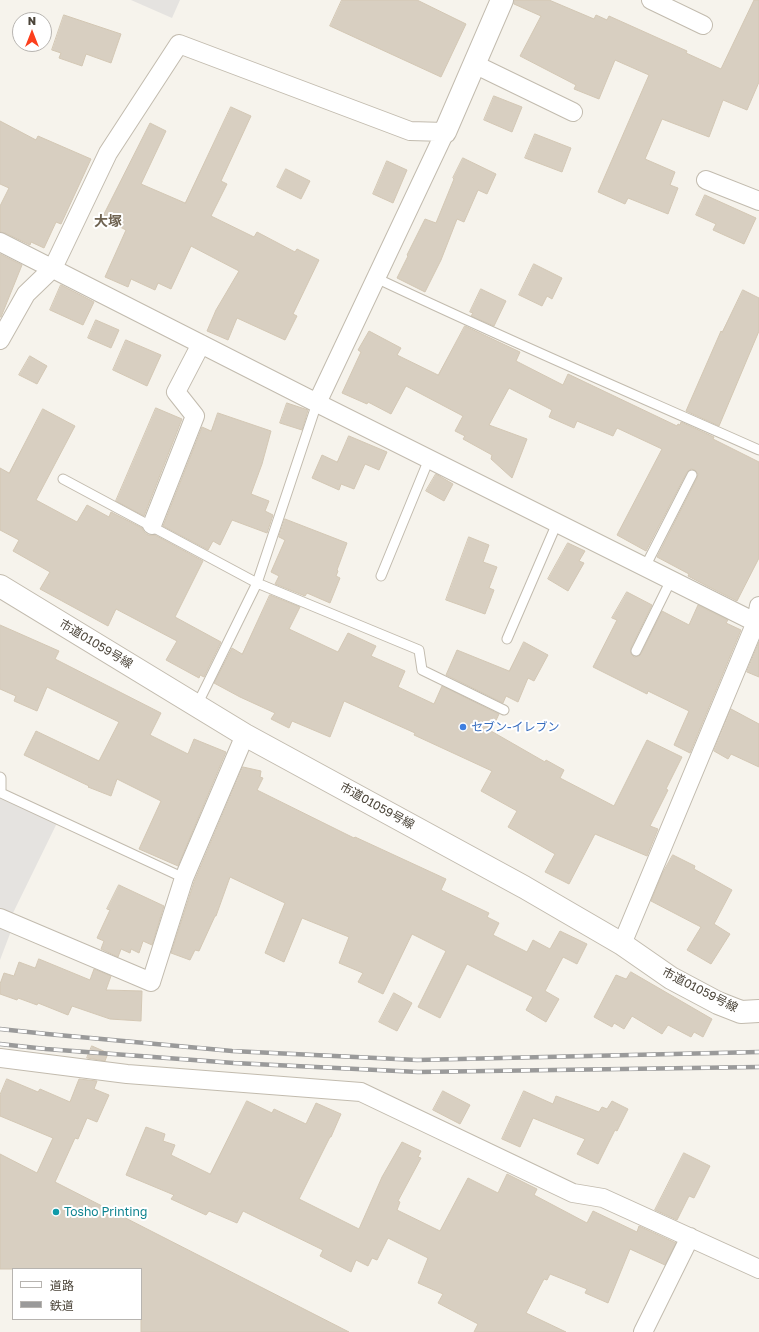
<!DOCTYPE html>
<meta charset="utf-8">
<style>
body{margin:0}
#map{position:relative;width:759px;height:1332px;overflow:hidden;background:#f6f3ec;font-family:"Golos Text","Noto Sans JP",sans-serif}
canvas{display:block}
.legend{position:absolute;left:12px;top:1268px;width:130px;height:52px;box-sizing:border-box;background:#fff;border:1px solid #b7b4b0;margin:0;padding:5px 7px;list-style:none;font-size:12px;color:#4b4439}
.legend li{display:flex;align-items:center;gap:8px;height:20px}
.legend b{width:20px;border:1px solid #b7b4b0}
.north{position:absolute;left:12px;top:12px;width:40px;height:40px;box-sizing:border-box;background:#fff;border:1px solid #b7b4b0;border-radius:50%;rotate:0deg;font-size:11px;font-weight:700;line-height:16px;text-align:center;color:#4b4439}
.north::after{content:'';display:block;margin:auto;width:14px;height:18px;background:#fc3f1d;clip-path:polygon(50% 0,100% 100%,50% 72%,0 100%)}
</style>
<div id="map">
<canvas width="759" height="1332"></canvas>
<ul class="legend">
<li><b style="height:5px;background:#fff"></b>道路</li>
<li><b style="height:5px;background:#9a9a9a"></b>鉄道</li>
</ul>
<div class="north">N</div>
</div>
<script>
const c = document.querySelector('canvas').getContext('2d');
c.lineJoin = 'round';
function fill(path, color) {
  c.fillStyle = color;
  c.fill(path, 'evenodd');
}
function strokePath(path, color, width, dash) {
  c.strokeStyle = color;
  c.lineWidth = width;
  c.lineCap = dash ? 'butt' : 'round';
  c.setLineDash(dash || []);
  c.stroke(path);
}
function drawText(font, color, halo, rows, align = 'center') {
  c.font = font + ' "Golos Text","Noto Sans JP",sans-serif';
  c.lineWidth = 4;
  c.setLineDash([]);
  c.textBaseline = 'middle';
  c.strokeStyle = halo;
  c.fillStyle = color;
  for (const [text, x, y, turn = 0] of rows) {
    c.save();
    c.translate(x, y);
    c.rotate((+turn || 0) * Math.PI / 180);
    c.textAlign = isNaN(turn) ? turn : align;
    if (halo) c.strokeText(text, 0, 0);
    c.fillText(text, 0, 0);
    c.restore();
  }
}
const parking = new Path2D(`
 M131 0H180L172 18Z
 M0 777 1 793 57 823 12 915 0 911Z
 M0 926 11 931 0 960Z`);
const building = new Path2D(`
 M342 0H417L466 24 441 77 330 26Z
 M514 0H549L594 19 596 15 607 20 609 16 687 51 686 53 721 69 754 0H759V82L747 110 723 100 709 137 662 119 645 159 675 172 670 185 678 188 668 214 628 198 625 204 598 192 649 75 615 60 599 99 574 89 576 85 520 56 541 16 514 4Z
 M64 15 121 34 111 63 86 54 82 66 59 58 61 53 52 50Z
 M494 96 522 107 512 132 484 120Z
 M231 107 251 116 221 181 227 184 211 216 254 237 257 232 295 252 297 249 319 260 293 314 297 316 285 340 237 318 228 340 207 331 216 310 239 271 191 246 171 289 158 283 155 290 131 279 128 287 105 277 126 230 102 218 150 123 166 131 141 184 185 203Z
 M0 121 36 140 38 136 91 159 61 224 56 222 44 248 31 242 30 245 5 233 0 232V206L9 188 0 184Z
 M535 134 571 148 562 172 525 158Z
 M463 158 496 174 487 194 478 190 464 222 457 219 441 260 425 292 397 278 408 256 407 255 425 219 436 223 454 179 453 178Z
 M387 161 407 170 393 203 373 194Z
 M286 169 310 181 301 199 277 187Z
 M705 195 756 218 744 244 713 230 716 224 696 215Z
 M0 254 22 265 1 317H0Z
 M534 264 562 278 552 299 547 296 542 306 519 295Z
 M61 285 94 302 83 325 50 310Z
 M481 289 506 301 494 326 471 316 473 313 470 312Z
 M743 290 759 298V331L719 426 686 411 721 331 722 332Z
 M96 320 119 330 111 348 88 338Z
 M465 326 520 352 516 361 563 385 568 374 677 426 678 424 680 425 681 422 714 437 713 439 759 462V558L737 601 707 586 688 576 689 574 657 557 697 478 698 474 695 470 691 469 687 472 646 551 617 535 662 449 617 428 613 436 577 421 574 428 549 417 552 410 509 388 489 425 527 439 512 478 491 459 492 455 463 439 465 436 455 431 463 416 406 386 391 414 368 402 367 404 342 393 361 352 358 350 369 331 401 348 397 355 438 375Z
 M126 340 161 355 147 386 113 370Z
 M30 356 47 366 37 384 19 375Z
 M287 403 308 410 302 430 280 423Z
 M156 408 182 419 144 516 116 501Z
 M43 409 75 426 36 500 77 522 87 505 109 517 111 512 142 528 144 532 148 535H155L203 561 175 617 221 642 204 677 200 675 199 678 166 660 177 641 116 609 108 626 40 589 50 572 13 551 19 540 0 530V468L9 473Z
 M218 413 271 431 262 464 251 494 269 501 265 511 273 515 267 533 232 520 220 545 213 541 208 550 163 526 202 427 211 431Z
 M349 436 387 452 379 470 365 464 354 489 341 484 339 490 312 478 322 455 337 462Z
 M436 474 453 484 444 501 426 491Z
 M285 519 347 543 337 570 338 571 336 576 340 578 330 603 307 593 305 596 275 584 279 576 271 572 285 540 279 537Z
 M469 537 489 545 483 562 497 567 489 588 494 590 485 614 446 600Z
 M568 543 585 551 579 561 584 563 568 591 548 579Z
 M627 592 652 605 631 648V654L634 657 639 656 641 654 662 611 689 625 698 605 728 620 726 623 741 630 690 753 674 745 689 711 648 691 647 694 593 667 617 620 612 618Z
 M270 595 300 607 289 629 338 652 348 633 376 646 371 656 405 671 398 687 434 704 442 686 499 714 491 731 545 762 546 760 564 770 560 778 614 806 647 740 682 757 666 789 668 790 650 826 658 829 647 856 595 834 569 884 545 872 555 854 508 827 517 811 481 791 492 771 414 735 415 733 344 701 330 737 292 721 289 728 271 719 275 713 240 697 214 683 232 648 242 654Z
 M0 625 59 651 55 659 161 713 150 735 188 754 194 739 226 752 178 866 139 849 161 801 117 779 111 796 88 787 89 786 24 755 36 731 99 761 119 722 47 687 37 711 14 701 16 696 0 689Z
 M524 642 548 655 534 681 528 678 518 702 506 696 503 703 446 675 457 650 509 671Z
 M759 642V677L747 672Z
 M731 709 759 724V767L731 754 728 759 714 751Z
 M243 767 261 771 260 777 263 778 257 790 354 838 355 837 446 879 441 890 489 913 487 917 499 923 493 935 527 952 533 940 550 949 560 931 587 944 577 964 563 957 545 991 559 999 546 1022 526 1010 533 997 467 964 440 1018 418 1007 446 951 412 934 383 994 358 982 363 973 339 963 349 937 302 918 284 962 265 953 285 903 230 877 216 916H215L199 951 195 950 190 960 171 953 194 882Z
 M673 855 695 866 694 869 732 890 714 924 730 934 711 964 687 950 701 927 651 901 662 874Z
 M119 885 164 906 152 945 143 941 139 953 131 949 130 953 121 949 118 957 101 949 104 941 97 938 110 910 107 909Z
 M39 959 90 980 94 969 111 976 106 990 142 991 141 1021 110 1019 72 1006 68 1015 38 1003 37 1005 18 998 17 1000 0 994V984L4 973 14 976 19 962 35 968Z
 M631 972 712 1019 703 1037 694 1032 691 1037 668 1025 662 1034 632 1016 624 1029 614 1023 612 1027 594 1017 616 975 626 979Z
 M394 993 412 1003 397 1031 379 1022Z
 M92 1046 108 1053 105 1061 87 1058Z
 M7 1079 38 1092 40 1089 70 1102 79 1079 97 1081 94 1089 109 1095 97 1122 87 1118 78 1139 75 1138 55 1182 349 1332H141V1269H0V1154L37 1173 53 1138 0 1116V1095Z
 M443 1091 470 1105 460 1124 433 1110Z
 M524 1091 553 1104 556 1096 599 1112 602 1107 607 1109 612 1101 628 1109 617 1131 615 1130 598 1164 577 1154 585 1139 533 1118 520 1147 502 1139Z
 M247 1101 272 1113 274 1109 306 1124 316 1103 341 1114 331 1137H330L299 1199 359 1229 382 1177 402 1142 421 1151 418 1157 421 1158 398 1201 400 1202 397 1210 440 1231 468 1178 498 1193 507 1174 537 1189 534 1195 587 1223 593 1211 637 1232 639 1226 676 1243 665 1265 630 1249 608 1303 585 1293 587 1289 550 1274 547 1280 544 1279 526 1313 566 1332H474L478 1324 438 1303 443 1294 418 1283 428 1258 388 1238 377 1260 372 1258 368 1266 356 1260 351 1272 320 1256 323 1250 243 1211 237 1223 209 1211 206 1215 171 1199 174 1195 126 1175 146 1127 165 1134 163 1141 175 1145 171 1155 210 1174Z
 M684 1153 710 1166 694 1198 689 1196 677 1220 655 1210Z`);
const service = new Path2D(`
 M376 278C502 338 631 393 759 450
 M63 479 257 583 419 650 422 670 504 710
 M645 567 692 475
 M381 576 429 459
 M507 639 557 523
 M636 651 671 580
 M197 705 257 583 317 403
 M0 777 1 778V793L184 878`);
const minor = new Path2D(`
 M651 0 703 25
 M474 64 573 112
 M706 180 759 201
 M0 242 317 403 759 624
 M0 340 26 294 53 268 108 153 179 44 410 131 445 132 317 403
 M152 525 195 416 176 392 201 344
 M0 918 151 982 184 878 245 735
 M622 944 756 622 759 606
 M0 1058 127 1074 361 1092 573 1193 603 1198 759 1269
 M643 1332 690 1237`);
const tertiary = new Path2D(`
 M445 132 502 0
 M0 586 245 735 524 887 622 944 671 978 718 1003 741 1012 759 1011`);
const rail = new Path2D(`
 M0 1029 47 1034 232 1051 417 1060 759 1052
 M0 1044 46 1049 234 1063 418 1072 759 1067`);
const markers = [
 [463,727,4,"#3f7fe0"],
 [56,1212,4,"#0f9aa8"]
];
const streetNames = [
 ["市道01059号線",96,644,31],
 ["市道01059号線",377,806,29],
 ["市道01059号線",700,990,27]
];
const shopNames = [
 ["セブン-イレブン",471,727]
];
const cultureNames = [
 ["Tosho Printing",64,1212]
];
const quarterNames = [
 ["大塚",108,222]
];
fill(parking, '#e5e3e0');
fill(building, '#d8cfc1');
strokePath(building, '#d3c7b4', 1);
strokePath(service, '#c2bbae', 11);
strokePath(minor, '#c2bbae', 20);
strokePath(tertiary, '#c2bbae', 24);
strokePath(service, '#fff', 9);
strokePath(minor, '#fff', 18);
strokePath(tertiary, '#fff', 22);
strokePath(rail, '#9a9a9a', 4.5);
strokePath(rail, '#fff', 3, [9]);
for (const [x, y, r, color] of markers) {
  const dot = new Path2D();
  dot.arc(x, y, r, 0, 2 * Math.PI);
  c.fillStyle = color;
  c.fill(dot);
  strokePath(dot, '#fff', 1.5);
}
drawText('12px', '#4b4439', '#fff', streetNames);
drawText('12px', '#366cbe', '#fff', shopNames, 'left');
drawText('12px', '#0d838f', '#fff', cultureNames, 'left');
drawText('bold 14px', '#6e6250', '#fff', quarterNames);
</script>
